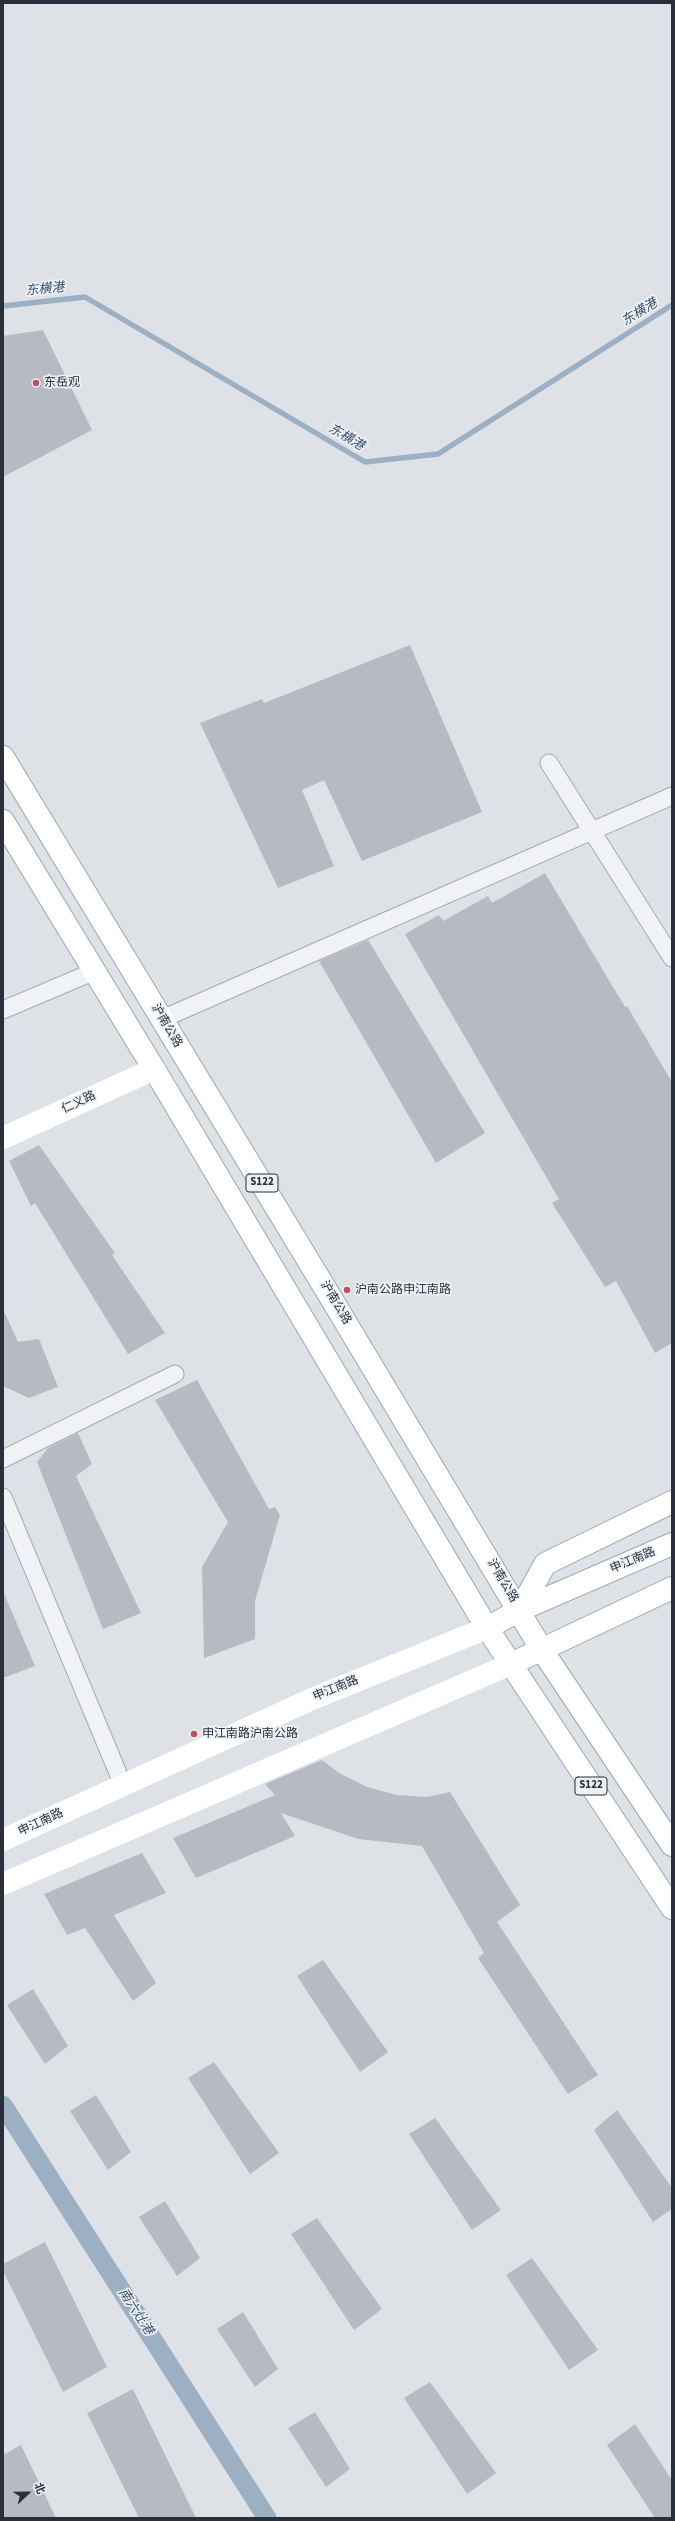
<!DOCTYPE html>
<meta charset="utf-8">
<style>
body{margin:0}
#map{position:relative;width:675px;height:2521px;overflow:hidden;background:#dee2e7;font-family:"Source Sans 3","Noto Sans SC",sans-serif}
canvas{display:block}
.frame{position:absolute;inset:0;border:4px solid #29303c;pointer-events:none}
.north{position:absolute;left:8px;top:2473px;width:40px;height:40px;-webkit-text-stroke:3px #eef1f4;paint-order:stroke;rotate:68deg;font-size:11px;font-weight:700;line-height:16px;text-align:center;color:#29303c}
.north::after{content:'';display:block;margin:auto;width:14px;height:18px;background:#29303c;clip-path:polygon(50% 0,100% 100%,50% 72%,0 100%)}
</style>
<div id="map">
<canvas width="675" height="2521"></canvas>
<div class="frame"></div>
<div class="north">北</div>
</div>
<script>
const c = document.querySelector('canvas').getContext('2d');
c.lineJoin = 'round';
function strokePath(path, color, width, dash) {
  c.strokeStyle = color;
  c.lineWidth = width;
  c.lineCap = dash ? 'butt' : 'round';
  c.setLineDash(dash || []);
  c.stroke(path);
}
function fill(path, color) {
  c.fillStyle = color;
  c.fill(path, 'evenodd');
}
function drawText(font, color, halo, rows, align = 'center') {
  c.font = font + ' "Source Sans 3","Noto Sans SC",sans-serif';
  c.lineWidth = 3.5;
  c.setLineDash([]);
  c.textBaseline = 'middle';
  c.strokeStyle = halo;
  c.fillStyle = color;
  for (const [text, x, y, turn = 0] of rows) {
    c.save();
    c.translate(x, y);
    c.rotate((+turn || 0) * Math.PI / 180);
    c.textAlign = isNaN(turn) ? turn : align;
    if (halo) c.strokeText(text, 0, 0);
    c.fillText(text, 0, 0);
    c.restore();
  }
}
const stream = new Path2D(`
 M3 306 85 297 365 462 438 454 672 305`);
const canal = new Path2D(`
 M3 2105 267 2518`);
const building = new Path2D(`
 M43 330 92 430 3 477V336Z
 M410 645 482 812 362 861 324 780 302 790 334 866 278 888 200 723 262 699 264 703Z
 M545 873 625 1007 627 1006 672 1082V1343L655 1353 616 1281 605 1287 552 1203 559 1199 405 934 439 915 443 921 488 896 492 903Z
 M368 940 485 1133 436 1163 319 961Z
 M39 1145 115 1253 112 1255 165 1333 128 1354 35 1203 31 1206 9 1161Z
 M3 1309 18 1342 39 1339 58 1387 29 1398 3 1386Z
 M197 1380 269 1509 275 1507 280 1515 255 1601V1639L204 1658 202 1567 228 1522 155 1400Z
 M78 1433 92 1464 76 1476 141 1613 103 1629 37 1462 48 1448Z
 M3 1591 35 1666 3 1678Z
 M322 1760 339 1773 367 1787 397 1795 427 1797 450 1792 520 1905 497 1922 598 2075 568 2094 478 1958 484 1953 422 1846 358 1839 281 1813 295 1836 196 1878 173 1838 275 1795 265 1784Z
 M142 1853 166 1893 114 1915 156 1983 133 2001 85 1928 67 1935 44 1894Z
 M323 1960 388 2052 360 2072 297 1976Z
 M33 1989 68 2046 45 2064 7 2005Z
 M214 2062 279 2153 250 2174 188 2078Z
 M96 2095 131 2152 108 2170 70 2111Z
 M617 2110 672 2188V2209L653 2222 594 2130Z
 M435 2118 501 2210 472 2230 409 2134Z
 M165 2201 200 2258 177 2276 139 2217Z
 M317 2218 382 2309 354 2330 291 2234Z
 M45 2242 107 2367 63 2392 3 2271V2264Z
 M532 2258 598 2350 569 2370 506 2275Z
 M243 2312 278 2369 255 2387 217 2329Z
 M430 2382 496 2473 467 2494 404 2398Z
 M133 2389 196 2518H139L87 2413Z
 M315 2412 350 2469 326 2487 288 2428Z
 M635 2424 672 2480V2518H655L607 2445Z
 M21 2445 56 2518H3V2455Z`);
const street = new Path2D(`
 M549 763 672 958
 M3 1010 95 971
 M162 1019 672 796
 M3 1459 175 1374
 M3 1497 123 1785`);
const secondary = new Path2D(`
 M3 1138 154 1069
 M3 1840 312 1699 487 1628
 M3 1884 511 1664`);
const primary = new Path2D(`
 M3 757 331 1298 542 1650 672 1845
 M3 821 154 1069 487 1628 672 1908
 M520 1610 545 1564 672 1502
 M487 1628 520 1610 672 1544
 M511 1664 672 1588`);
const markers = [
 [36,383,4,"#c34c60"],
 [347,1290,4,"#c34c60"],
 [194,1734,4,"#c34c60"]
];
const shields = [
 [262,1183,32],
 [591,1786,32]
];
const shieldNames = [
 ["S122",262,1183],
 ["S122",591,1786]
];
const poiNames = [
 ["东岳观",44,383],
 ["沪南公路申江南路",355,1290],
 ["申江南路沪南公路",202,1734]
];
const streetNames = [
 ["沪南公路",166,1026,59],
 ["仁义路",79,1103,-25],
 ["沪南公路",335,1303,59],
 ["申江南路",633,1561,-23],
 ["沪南公路",502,1581,59],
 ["申江南路",336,1689,-22],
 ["申江南路",41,1823,-25]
];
const waterNames = [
 ["东横港",45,290,-6],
 ["东横港",640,313,-32],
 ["东横港",346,438,31],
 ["南六灶港",135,2312,57]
];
strokePath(stream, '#9cb0c4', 5.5);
strokePath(canal, '#9cb0c4', 19);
fill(building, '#b6bbc3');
strokePath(street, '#a4a9b0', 19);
strokePath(primary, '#9fa6b1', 24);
strokePath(street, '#f1f2f5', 17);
strokePath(secondary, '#fff', 22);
strokePath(primary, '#fff', 22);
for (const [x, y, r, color] of markers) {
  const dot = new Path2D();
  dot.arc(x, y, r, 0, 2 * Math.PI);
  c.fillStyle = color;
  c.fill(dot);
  strokePath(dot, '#eef1f4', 1.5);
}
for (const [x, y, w] of shields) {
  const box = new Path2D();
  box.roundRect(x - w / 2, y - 9, w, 18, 3);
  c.fillStyle = '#eef1f4';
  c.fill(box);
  strokePath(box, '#29303c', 1);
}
drawText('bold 11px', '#29303c', null, shieldNames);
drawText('12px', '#29303c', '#eef1f4', poiNames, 'left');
drawText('12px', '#29303c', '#eef1f4', streetNames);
drawText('italic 13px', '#364f6d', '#eef1f4', waterNames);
</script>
